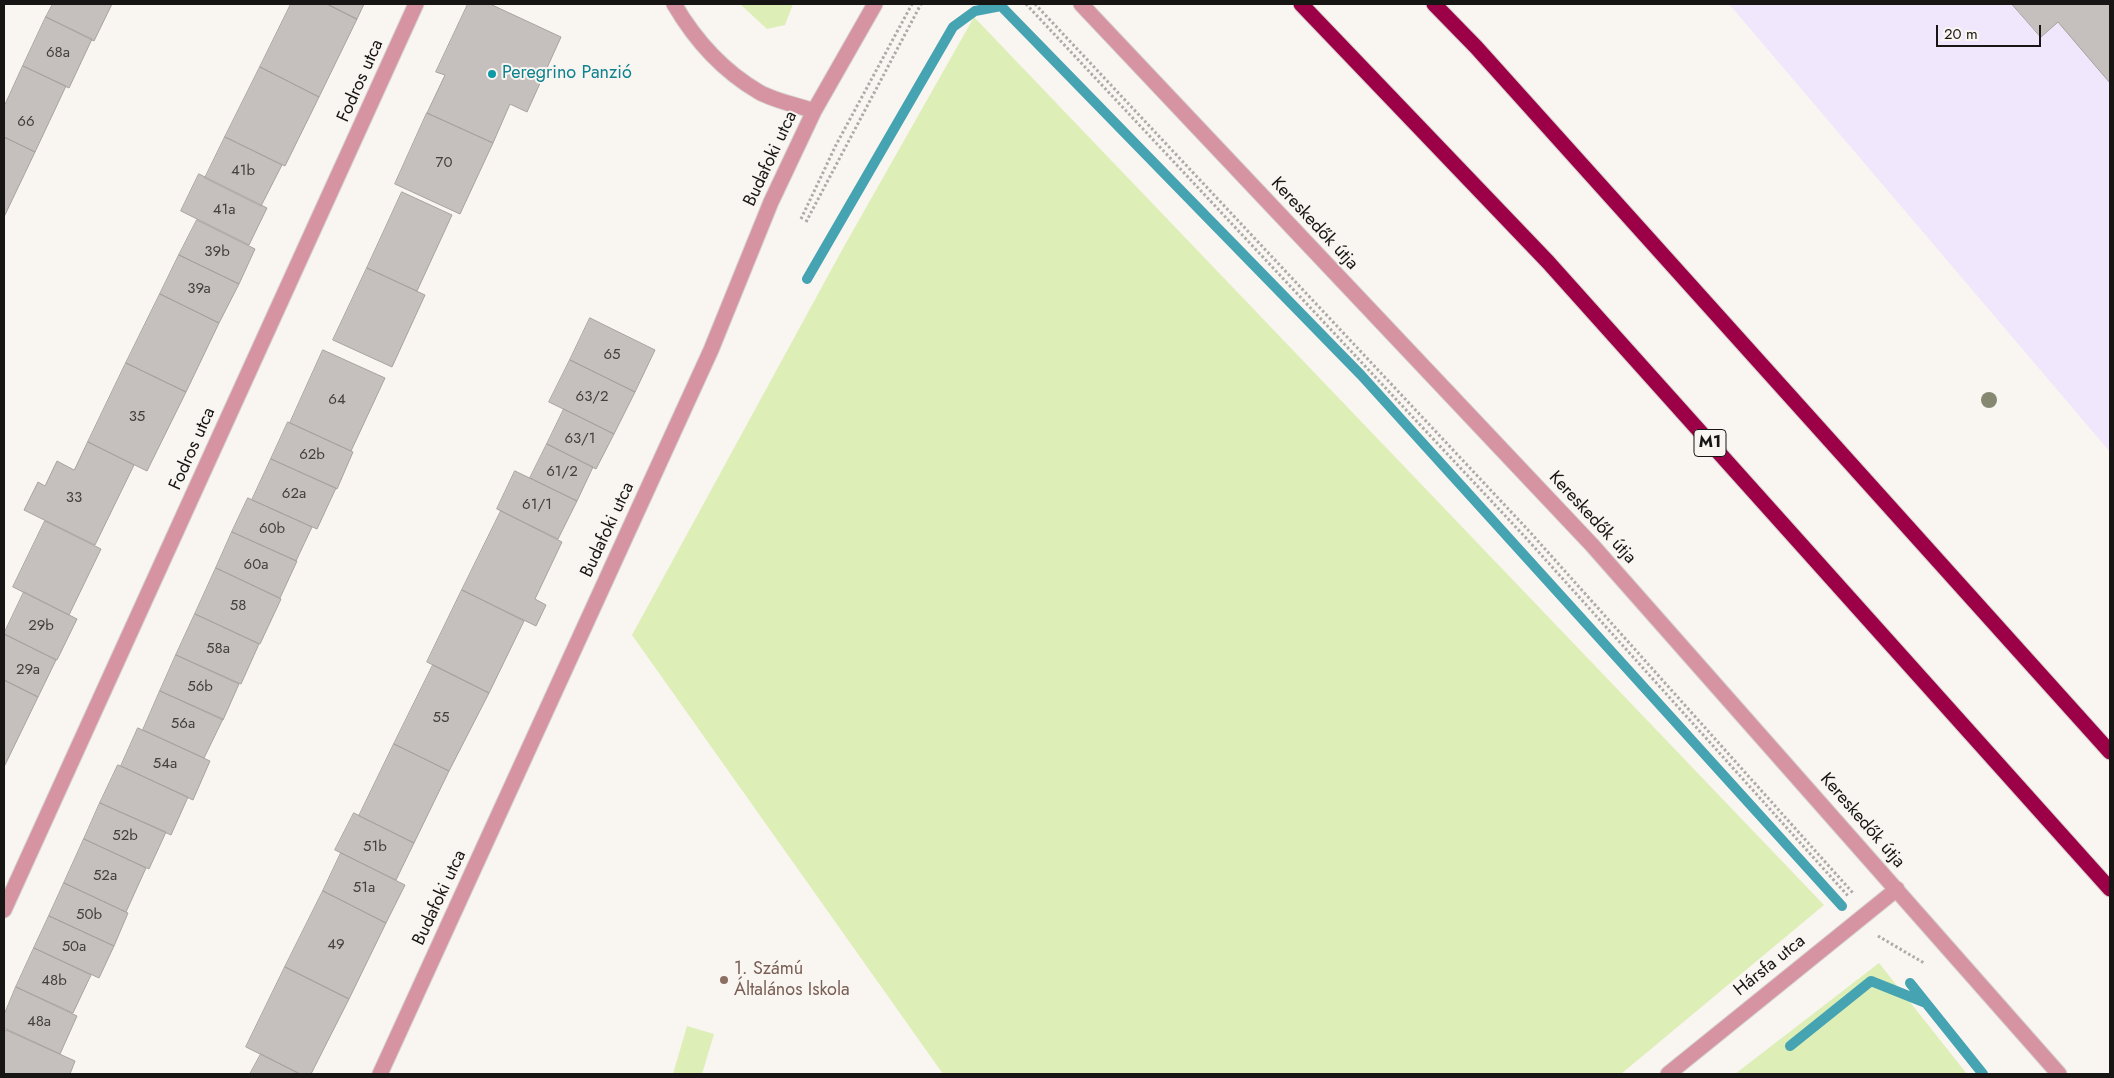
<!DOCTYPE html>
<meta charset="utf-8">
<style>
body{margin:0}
#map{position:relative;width:2114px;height:1078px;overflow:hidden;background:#f9f5f1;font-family:Jost,sans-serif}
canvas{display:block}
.frame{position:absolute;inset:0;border:5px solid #171614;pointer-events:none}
.scale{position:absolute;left:1936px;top:25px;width:105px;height:22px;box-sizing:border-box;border:2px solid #171614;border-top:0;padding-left:6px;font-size:15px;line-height:18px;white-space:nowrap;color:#171614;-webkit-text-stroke:4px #f9f5f1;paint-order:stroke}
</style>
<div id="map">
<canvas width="2114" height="1078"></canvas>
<div class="frame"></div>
<div class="scale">20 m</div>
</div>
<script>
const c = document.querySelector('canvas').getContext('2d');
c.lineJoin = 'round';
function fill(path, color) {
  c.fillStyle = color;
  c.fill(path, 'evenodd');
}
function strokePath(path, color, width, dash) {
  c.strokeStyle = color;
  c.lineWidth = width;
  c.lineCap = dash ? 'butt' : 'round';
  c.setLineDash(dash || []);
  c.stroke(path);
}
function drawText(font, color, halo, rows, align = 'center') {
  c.font = font + ' Jost,sans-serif';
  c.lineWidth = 4;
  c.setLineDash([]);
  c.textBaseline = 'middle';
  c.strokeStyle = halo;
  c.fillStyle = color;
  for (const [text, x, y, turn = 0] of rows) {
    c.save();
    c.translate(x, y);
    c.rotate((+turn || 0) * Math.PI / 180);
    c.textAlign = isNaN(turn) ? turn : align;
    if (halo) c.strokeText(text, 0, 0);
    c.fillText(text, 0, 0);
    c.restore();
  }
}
const commercial = new Path2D(`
 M1729 4H2110V452Z`);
const green = new Path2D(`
 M740 4H793L785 25 767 29Z
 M974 17 1824 905 1621 1074H943L632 635 842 250Z
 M1879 963 1967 1074H1735Z
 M687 1026 714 1034 702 1074H673Z`);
const stream = new Path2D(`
 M807 279 953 27 975 11 1001 6 1361 375 1842 906
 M1910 983 1983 1074
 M1790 1046 1871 981 1926 1003`);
const building = new Path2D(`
 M53 4H112L94 41 46 17Z
 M291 4H327L357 19 319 97 260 67Z
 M327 4H364L357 19Z
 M468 4H490L561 37 527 112 510 104 493 143 427 113 445 75 436 72Z
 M2012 4H2110V83L2058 22 2041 37Z
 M46 17 92 39 69 88 23 66Z
 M23 66 66 86 35 152 4 137V107Z
 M260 67 319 97 285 166 225 137Z
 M427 113 493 143 460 214 395 184Z
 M4 137 35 152 4 217Z
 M225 137 282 165 261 206 205 178Z
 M199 174 267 208 249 245 181 211Z
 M402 192 452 215 417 291 367 268Z
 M197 220 255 249 239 284 179 255Z
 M179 255 239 284 219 323 160 294Z
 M367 268 425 295 392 367 333 340Z
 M160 294 219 323 186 392 126 363Z
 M590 318 655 350 635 392 570 360Z
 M323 350 385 378 351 451 290 423Z
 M570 360 635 392 614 434 549 402Z
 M126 363 186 392 147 471 88 442Z
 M564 409 614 434 596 469 547 444Z
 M288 422 353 452 337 489 271 459Z
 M88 442 134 465 95 545 24 510 38 482 45 486 57 461 74 470Z
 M547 444 593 467 577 501 530 478Z
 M271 459 336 488 317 529 252 500Z
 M515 471 577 501 558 539 497 509Z
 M248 498 312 527 296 561 232 532Z
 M501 511 562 542 535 599 546 605 536 626 462 590Z
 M45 521 101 549 69 615 13 587Z
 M232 532 297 561 280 598 216 568Z
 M216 568 281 599 260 644 195 614Z
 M462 590 524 621 489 693 427 662Z
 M24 592 77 619 57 660 4 634Z
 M195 614 259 644 241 684 176 655Z
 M4 634 56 660 38 697 4 680Z
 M176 655 239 684 223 720 160 691Z
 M433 665 489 693 449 771 394 744Z
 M4 680 38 697 4 767Z
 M160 691 223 719 204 758 143 730Z
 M138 728 210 761 193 800 121 766Z
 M394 744 449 771 414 843 359 816Z
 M118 765 188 797 171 835 100 803Z
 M100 803 166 832 149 869 84 839Z
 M354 813 414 843 396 880 335 850Z
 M84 839 146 868 126 912 64 883Z
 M341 853 405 885 386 923 323 891Z
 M64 883 128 913 114 946 49 916Z
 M323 891 386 923 349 999 285 967Z
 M49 916 114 946 99 978 34 948Z
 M34 948 91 975 73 1013 16 987Z
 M285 967 349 999 311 1074H300L246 1047Z
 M16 987 77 1016 60 1054 4 1028V1015Z
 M6 1030 75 1061 70 1074H4V1035Z
 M261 1054 300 1074H250Z`);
const path = new Path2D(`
 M1026 4 1526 538 1849 897
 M1035 4 1529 531 1853 893
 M801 219 836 145 912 4
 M806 222 921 4
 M1878 936 1924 963`);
const minor = new Path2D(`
 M674 4C695 40 723 71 759 92 775 101 797 105 814 111
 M1081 4 1592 545 2059 1074
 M4 910 416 4
 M380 1074 711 350 771 202 814 111 875 4
 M1668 1074 1897 889`);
const motorway = new Path2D(`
 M1301 4 1548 262 2110 889
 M1434 4 1476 47 2110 752`);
const trees = [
 [1989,400]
];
const markers = [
 [492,74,5,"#0f9aa8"],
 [724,980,5,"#8d6e63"]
];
const numberNames = [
 ["68a",58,53],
 ["66",26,122],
 ["70",444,163],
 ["41b",243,171],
 ["41a",224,210],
 ["39b",217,252],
 ["39a",199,289],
 ["65",612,355],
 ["63/2",592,397],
 ["64",337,400],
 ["35",137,417],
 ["63/1",580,439],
 ["62b",312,455],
 ["61/2",562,472],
 ["62a",294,494],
 ["33",74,498],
 ["61/1",537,505],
 ["60b",272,529],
 ["60a",256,565],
 ["58",238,606],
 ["29b",41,626],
 ["58a",218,649],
 ["29a",28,670],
 ["56b",200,687],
 ["55",441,718],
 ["56a",183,724],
 ["54a",165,764],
 ["52b",125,836],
 ["51b",375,847],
 ["52a",105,876],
 ["51a",364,888],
 ["50b",89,915],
 ["49",336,945],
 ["50a",74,947],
 ["48b",54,981],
 ["48a",39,1022]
];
const shields = [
 [1710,443,32]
];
const shieldNames = [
 ["M1",1710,443]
];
const cultureNames = [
 ["Peregrino Panzió",502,74]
];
const streetNames = [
 ["Fodros utca",361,81,-66],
 ["Budafoki utca",771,159,-65],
 ["Kereskedők útja",1314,224,47],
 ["Fodros utca",193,449,-66],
 ["Kereskedők útja",1592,518,47],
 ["Budafoki utca",608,530,-65],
 ["Kereskedők útja",1862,821,49],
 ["Budafoki utca",440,898,-65],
 ["Hársfa utca",1770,966,-39]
];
const educationNames = [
 ["1. Számú",734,970],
 ["Általános Iskola",734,991]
];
fill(commercial, '#f1e7fd');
fill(green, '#deeeb7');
strokePath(stream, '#46a4b2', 10);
fill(building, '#c5c0bd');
strokePath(building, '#a6a29e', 1);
strokePath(minor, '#d5d1ce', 17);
strokePath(motorway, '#d5d1ce', 17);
strokePath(path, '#adaaa7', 3, [2.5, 2.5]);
strokePath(minor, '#d694a3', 15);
strokePath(motorway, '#9c0147', 15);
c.fillStyle = '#868871';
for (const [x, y] of trees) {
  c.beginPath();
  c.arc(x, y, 8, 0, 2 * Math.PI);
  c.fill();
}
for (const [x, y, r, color] of markers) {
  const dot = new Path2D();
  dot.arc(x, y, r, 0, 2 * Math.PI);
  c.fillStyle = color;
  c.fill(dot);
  strokePath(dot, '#f9f5f1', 2);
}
drawText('15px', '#42403e', null, numberNames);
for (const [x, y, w] of shields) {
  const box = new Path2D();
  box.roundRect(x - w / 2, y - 13.5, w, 27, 4);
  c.fillStyle = '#f9f5f1';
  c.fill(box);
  strokePath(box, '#171614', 1);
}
drawText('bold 16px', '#171614', null, shieldNames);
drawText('18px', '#0d838f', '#f9f5f1', cultureNames, 'left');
drawText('18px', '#171614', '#f9f5f1', streetNames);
drawText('18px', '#785e54', '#f9f5f1', educationNames, 'left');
</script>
